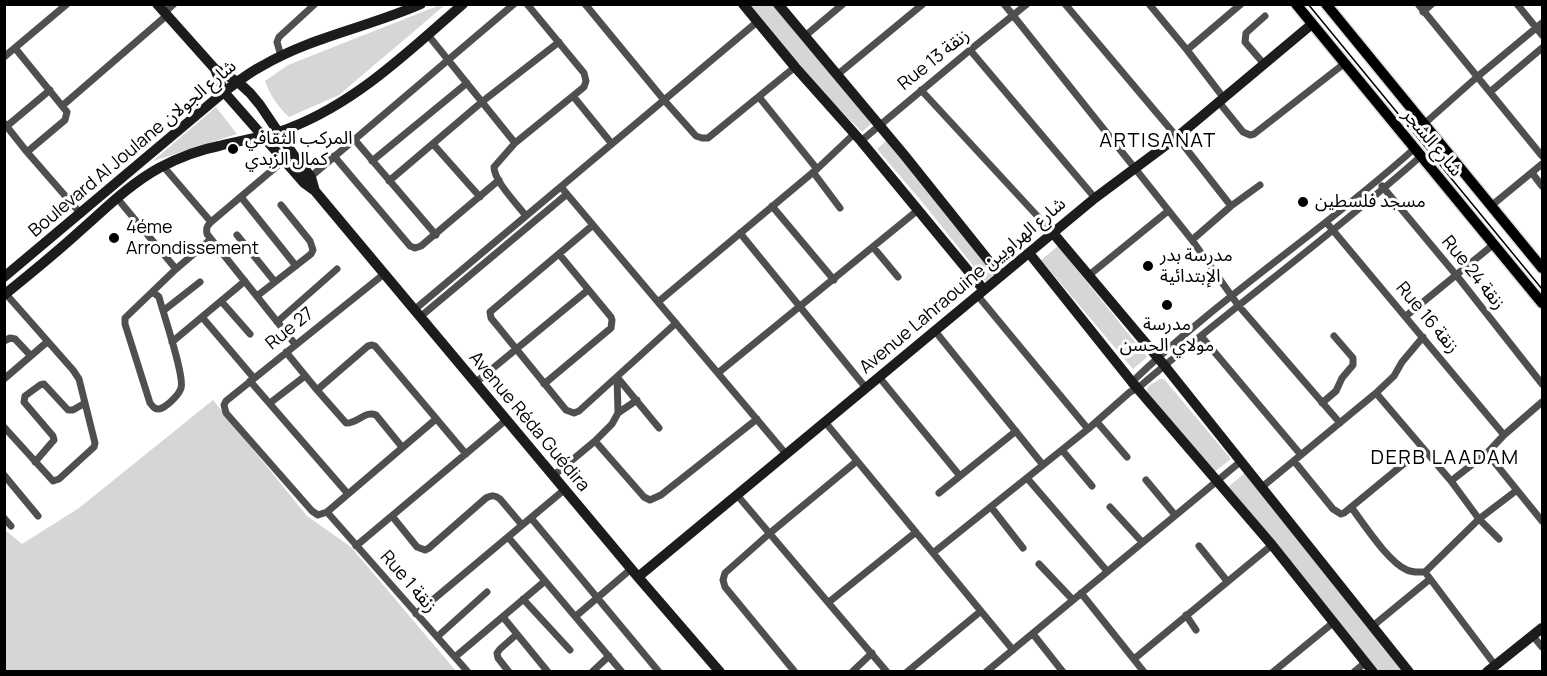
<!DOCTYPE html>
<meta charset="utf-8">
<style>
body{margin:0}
#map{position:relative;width:1547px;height:676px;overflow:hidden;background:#fff;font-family:Manrope,sans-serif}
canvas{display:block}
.frame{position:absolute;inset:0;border:6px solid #000;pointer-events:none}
</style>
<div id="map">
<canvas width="1547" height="676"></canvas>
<div class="frame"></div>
</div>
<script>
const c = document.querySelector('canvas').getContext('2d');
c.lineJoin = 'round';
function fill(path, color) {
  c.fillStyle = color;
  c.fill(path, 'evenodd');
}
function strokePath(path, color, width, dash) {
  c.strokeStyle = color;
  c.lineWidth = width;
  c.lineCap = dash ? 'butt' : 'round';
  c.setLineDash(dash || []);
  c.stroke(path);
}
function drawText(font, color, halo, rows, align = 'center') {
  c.font = font + ' Manrope,"Noto Sans Arabic",sans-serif';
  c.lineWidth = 6;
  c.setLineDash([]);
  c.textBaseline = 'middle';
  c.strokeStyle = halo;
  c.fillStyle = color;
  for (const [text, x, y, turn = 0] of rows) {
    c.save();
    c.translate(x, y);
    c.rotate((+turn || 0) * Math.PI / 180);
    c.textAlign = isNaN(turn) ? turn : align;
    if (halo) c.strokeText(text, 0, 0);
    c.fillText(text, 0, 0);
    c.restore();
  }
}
const green = new Path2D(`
 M440 5H445L339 95 289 117C278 107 270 95 265 81L288 65Z
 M743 5H778L805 36 871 124 862 132 783 53Z
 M216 107 237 134 153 161Z
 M886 141 996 275 987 283 923 203 877 149Z
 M1058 246 1147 357 1133 369 1041 260Z
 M1160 379H1164L1231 459 1213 473 1148 393 1147 388 1150 385Z
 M213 400 307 516 351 547 456 671 5 672V530L22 544 79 508Z
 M1246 472 1404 671H1377L1228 487Z`);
const street = new Path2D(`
 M585 4 664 100 696 136 702 138H708L795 67
 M1004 4 1192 240 1238 305 1340 423
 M1065 4 1177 137 1231 206
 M1149 4 1187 50 1223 97
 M1418 4 1542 156
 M1517 4 1542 35
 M1423 12 1432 4
 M164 13 174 4
 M428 35 515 143
 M805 36 843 4
 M15 48 67 112 65 120 27 152
 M970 50 1095 198
 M1187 50 1241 4
 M281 56 277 42 279 37 315 4
 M4 57 67 4
 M1264 64 1245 42 1246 33 1265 16
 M837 75 923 4
 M921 90 1053 233
 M1490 92 1542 48
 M573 96 612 144
 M759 97 817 169
 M1218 101 1243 132 1250 135 1254 134 1345 63
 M62 106 166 16
 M4 123 27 152 81 214
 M1424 124 1477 77 1542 23
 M7 126 50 90
 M354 139 436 235
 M861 141 970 50 1027 4
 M433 144 480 197
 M334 156 410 246 415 248 421 246 499 180
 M283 161 211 222C207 226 206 228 207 234L295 344
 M372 161 467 83
 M163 166 211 222
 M813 172 840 208
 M1532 173 1542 186
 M308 179 514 4
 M389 181 483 101 559 42
 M1382 186 1457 276 1542 384
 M561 187 786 454
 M241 197 296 266
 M117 198 176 269
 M772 206 834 280
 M1491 206 1542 164
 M526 216C517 204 494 181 494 167L515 143 584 87 586 81 584 73 527 4
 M1326 222 1504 435
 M593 225 490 312 491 318 566 410 574 413 579 411 676 323
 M740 233 866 388
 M237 235 275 282
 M1192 240 1231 206 1260 185
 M873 247 898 277
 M384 274 226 401 224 405 226 413 312 511 318 515 327 512 436 419
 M1088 276 1168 211
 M153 292 159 297C163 313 185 376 181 388 179 395 168 405 162 408 156 411 153 407 150 403L125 324V318L176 269 211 239
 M257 296 311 254 313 250 310 241 281 205
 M978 296 1088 429
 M221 301 250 334
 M658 302 817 169 854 134
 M414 310 757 22
 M163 311 200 282
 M1406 316 1494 244
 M202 317 253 377
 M420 317 567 194
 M277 322 337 269
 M935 331 1043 465
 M1201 336 1301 455
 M4 341 10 338 15 339 31 356
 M172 342 245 281
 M286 352 317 390 346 423C357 424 365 410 376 415L402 447
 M718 373 918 210
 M617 377 659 428
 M879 377 960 476
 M4 379 47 342
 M250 381 348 494
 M475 383 588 290
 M544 384 611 328 612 320 611 317 559 254
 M1132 384V382C1220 297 1324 230 1415 148
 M317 390 368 346 372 345 375 346 466 454
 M1376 393 1451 481 1479 519 1499 539
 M270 403 305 376
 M1322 403 1336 391 1342 378 1353 365V358L1334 336
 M618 413 637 400
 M825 422 1013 650
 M1097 422 1127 457
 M4 427 53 481 59 479 94 447 95 443 79 379 73 370 6 294
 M595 441 644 497 650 500 661 495 757 419
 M1062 450 1092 486
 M1487 453 1542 521
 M1294 461 1333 509 1341 514 1344 513 1423 448
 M35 462 54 440 53 436 24 402 25 396 40 385 44 384 68 410H73L85 403
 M4 475 38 516
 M553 476 595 441 612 424 618 413 617 377
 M1027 478 1107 571
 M1146 480 1175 515
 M1451 481 1487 453 1504 435 1542 402
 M1262 487 1376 393 1394 376 1402 362 1423 337
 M939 493 1016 431
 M737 495 887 672
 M991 507 1023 548
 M1110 507 1142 542
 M1351 507C1364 524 1388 562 1407 570 1413 573 1419 572 1425 572L1479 519 1517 490
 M327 512 468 672
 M392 516 417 547 425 550 429 548 486 498C492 495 495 495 500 499L522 525
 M4 518 11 526
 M531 518 659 672
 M508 537 622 672
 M356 546 506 420
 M1199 546 1227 581
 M933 553 1088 429 1130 392 1138 388C1230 309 1330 237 1421 156
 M1039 564 1073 600
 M1425 572 1495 665
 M1081 593 1144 672
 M523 599 570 650
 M829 602 916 532
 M416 614 564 490
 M1186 615 1196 630
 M576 616 631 569
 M503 617 548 672
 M1374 625 1430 579
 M1033 634 1063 672
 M1533 636 1542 647
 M437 637 487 592
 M455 657 545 581
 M1134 659 1272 545
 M509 672 498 658 497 653 500 649 517 634
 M592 672 609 656
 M795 672 725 587 723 580 725 573 770 533 857 461
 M852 672 872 653
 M907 672 981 611
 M986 672 1240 462
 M1273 672 1334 622
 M1354 672 1366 662`);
const secondary = new Path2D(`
 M157 4 215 69 238 82 250 93 260 105 293 154 311 177 315 191
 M743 4 795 67 861 141 984 290
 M778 4 905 156 1001 276
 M215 69 224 92 304 183 315 191 638 577 720 672
 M1053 233 1164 365 1409 672
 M1029 253 1132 382 1272 545 1373 672
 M4 277 224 92C236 83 248 73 262 66 311 37 369 27 421 4
 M4 295C30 274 56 253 81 230 106 208 130 184 159 168 178 158 198 150 219 146 242 140 267 137 290 128 357 102 409 51 463 4
 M638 577 1095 198 1177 137 1312 24
 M1487 672 1542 628`);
const primary = new Path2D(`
 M1296 4 1542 303
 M1326 4 1542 268`);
const tram = new Path2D(`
 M1308 4 1542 289`);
const markers = [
 [233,149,6,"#000"],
 [1303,202,6,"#000"],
 [114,238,6,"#000"],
 [1148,266,6,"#000"],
 [1167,305,6,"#000"]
];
const streetNames = [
 ["Rue 13 زنقة",934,60,-39],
 ["شارع الشجر",1432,143,50],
 ["Boulevard Al Joulane شارع الجولان",133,149,-40],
 ["Rue 24 زنقة",1473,273,51],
 ["Avenue Lahraouine شارع الهراويين",963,286,-40],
 ["Rue 16 زنقة",1427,318,50],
 ["Rue 27",290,329,-39],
 ["Avenue Réda Guédira",529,422,50],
 ["Rue 1 زنقة",408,582,49]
];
const poiNames = [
 ["المركب الثقافي",245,139],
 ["كمال الزبدي",245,160],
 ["مسجد فلسطين",1315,202],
 ["4éme",126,228],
 ["Arrondissement",126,249],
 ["مدرسة بدر",1160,256],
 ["الإبتدائية",1160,277],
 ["مدرسة",1167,325,"center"],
 ["مولاي الحسن",1167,346,"center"]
];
const neighbourhoodNames = [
 ["ARTISANAT",1158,141],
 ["DERB LAADAM",1445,458]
];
fill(green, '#d6d6d6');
strokePath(primary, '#dbdbdb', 13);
strokePath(street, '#4f4f4f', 7);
strokePath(secondary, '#1c1c1c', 10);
strokePath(primary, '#000', 10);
strokePath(tram, '#000', 1.5);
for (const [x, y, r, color] of markers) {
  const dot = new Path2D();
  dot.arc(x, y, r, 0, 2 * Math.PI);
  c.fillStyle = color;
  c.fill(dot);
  strokePath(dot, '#fff', 2);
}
drawText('18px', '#000', '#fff', streetNames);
drawText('18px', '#000', '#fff', poiNames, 'left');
c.letterSpacing = '1.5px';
drawText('20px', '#000', '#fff', neighbourhoodNames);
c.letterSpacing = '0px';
</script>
